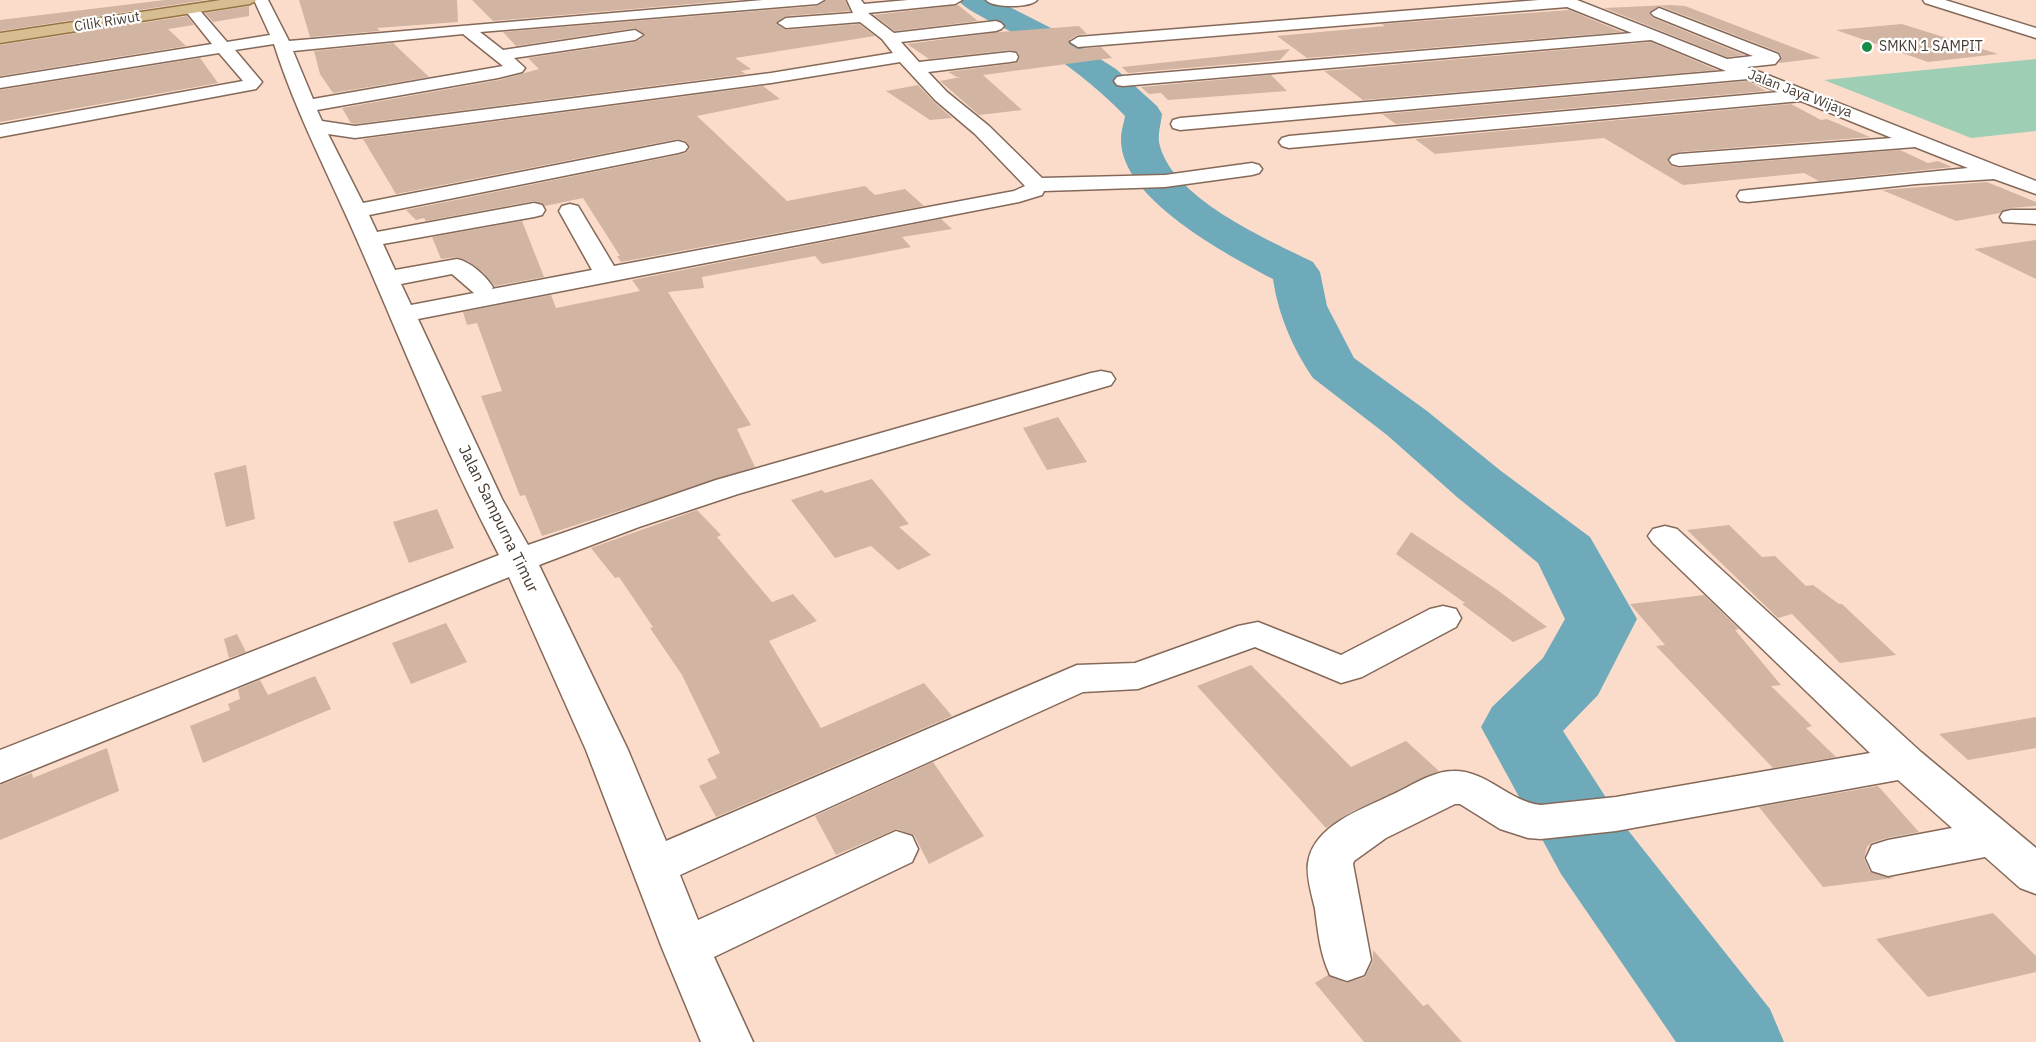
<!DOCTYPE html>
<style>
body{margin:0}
canvas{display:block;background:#fbdcca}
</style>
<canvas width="2036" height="1042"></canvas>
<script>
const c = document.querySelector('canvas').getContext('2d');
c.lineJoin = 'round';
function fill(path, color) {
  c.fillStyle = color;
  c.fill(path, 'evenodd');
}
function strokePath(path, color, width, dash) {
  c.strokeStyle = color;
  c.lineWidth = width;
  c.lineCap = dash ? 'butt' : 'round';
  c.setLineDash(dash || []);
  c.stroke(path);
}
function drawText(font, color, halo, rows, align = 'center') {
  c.font = font + ' "IBM Plex Sans",sans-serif';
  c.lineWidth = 4.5;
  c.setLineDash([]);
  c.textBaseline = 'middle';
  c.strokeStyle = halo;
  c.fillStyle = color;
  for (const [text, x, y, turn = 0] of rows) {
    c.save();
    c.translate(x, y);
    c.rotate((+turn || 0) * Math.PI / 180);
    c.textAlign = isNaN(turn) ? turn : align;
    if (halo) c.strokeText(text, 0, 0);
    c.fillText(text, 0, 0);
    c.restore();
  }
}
const green = new Path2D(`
 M2036 59V131L1971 138 1824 80Z`);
const river = new Path2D(`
 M958 0H996L1051 28 1116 69 1157 106 1162 114C1161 123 1158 133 1159 142 1170 198 1267 239 1313 262L1320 272 1327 306 1354 358 1427 411 1501 471 1590 537 1637 619 1598 695 1563 731 1623 824 1770 1009 1784 1042H1676L1561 874 1481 727 1492 707 1543 658 1565 619 1538 563 1457 497 1387 435 1313 378C1293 349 1278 314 1273 279 1228 255 1120 199 1121 139 1121 131 1124 123 1125 116 1096 86 1066 63 1030 41 1014 32 966 12 958 0Z`);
const building = new Path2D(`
 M165 0H206L0 31V20Z
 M299 0H457L458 22 377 28 380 31 310 37Z
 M472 0H737L493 21Z
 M826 0H845L850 11 786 16 776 24 786 30 859 24 875 36 735 58 751 69 741 71 746 74 355 124 351 123 342 108 499 80 539 69 528 58 635 42 645 36 635 28 516 46 503 32 817 6Z
 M958 5 978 21 895 31 874 15Z
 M1670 5 1685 6 1821 58 1779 63 1782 57 1779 52 1660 6 1649 13 1653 18 1744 55 1727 57 1604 8Z
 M249 6V16L213 22 205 13Z
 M1569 10 1622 32 1307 58 1277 36 1385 26 1382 24Z
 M187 16 194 25 168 29 186 46 0 76V45Z
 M1902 24 1998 54 1928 62 1836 30Z
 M1079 26 1087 34 1077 35 1069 40V44L1078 49 1101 47 1112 58 983 75 1022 110 979 115 940 81 961 77H957L948 72 1016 63 1020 58 1018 52 1010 50 929 59 907 44 1000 32Z
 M1651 42 1717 70 1363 100 1324 71Z
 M393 43 429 77 333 93 320 74 314 51Z
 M1290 49 1280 60 1128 73 1122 67Z
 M200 58 218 83 0 122V90Z
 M1271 75 1287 91 1168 100 1161 93 1149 94 1141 87Z
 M1748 81 1766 91 1396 124 1382 114Z
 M918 85 934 102 952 118 930 120 886 91Z
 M763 86 780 99 697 116 787 201 865 186 875 195 905 189 924 206 621 262 617 256H620L583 198 545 206 534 201 426 221 424 218 416 220 406 210 678 155 686 153 690 148 686 141 678 139 396 194 363 139Z
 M1791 104 1821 120 1827 119 1870 137 1679 152 1670 155 1667 161 1671 166 1679 168 1900 150 1928 163 1938 161 1952 167 1819 181 1804 173 1683 185 1604 138 1435 154 1415 139Z
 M1987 182 2036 202V206L2010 208 2000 213 1956 221 1882 190Z
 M941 219 952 229 902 237 911 247 822 264 815 256 702 277 704 288 668 292 751 425 737 429 755 467 542 536 525 495 520 496 481 396 502 391 477 323 467 325 463 312 551 295 556 308 640 291 632 280Z
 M522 221 544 277 495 286 483 272 468 261 457 257 441 259 432 237Z
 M2036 240V279L1974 249Z
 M1058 417 1087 462 1047 470 1023 428Z
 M246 465 255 519 226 527 214 473Z
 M872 479 909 524 899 527 931 555 898 570 871 546 835 558 791 500 822 490 825 493Z
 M437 509 454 548 409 563 393 522Z
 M697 510 721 535 717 537 772 602 793 594 817 621 769 641 821 728 924 683 952 716 716 817 699 786 717 778 707 759 720 753 682 675 650 628 653 627 619 577 615 578 591 548Z
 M1729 525 1762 557 1775 556 1806 586 1813 585 1839 604H1842L1896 655 1840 663 1792 614 1778 618 1687 530Z
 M1411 532 1496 589 1547 627 1513 642 1462 604 1465 603 1396 554Z
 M1704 595 1739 629 1735 630 1781 685 1771 686 1812 726 1806 728 1836 757 1773 768 1656 646 1665 645 1630 604Z
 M446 623 467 662 411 684 392 643Z
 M237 634 246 652 229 658 224 639Z
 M1251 665 1351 767 1406 741 1439 771 1351 812 1326 828 1197 686Z
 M315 676 331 709 203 763 190 726 230 710 228 704 240 699 238 689 260 680 268 695Z
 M2036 717V748L1968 760 1939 734Z
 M107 748 119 791 0 840V785L32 773 33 778Z
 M933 762 984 836 929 864 914 835 897 829 836 855 815 816Z
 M1878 786 1919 832 1887 838 1871 843 1867 847 1864 859 1870 872 1894 878 1823 887 1759 807Z
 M1993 913 2036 956V972L1928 997 1876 939Z
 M1373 950 1423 1006 1428 1004 1462 1042H1364L1315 983 1328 975 1346 983 1365 977 1373 961Z`);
const minor = new Path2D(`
 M254 0H268L289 41 763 0H824L817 4 480 32 503 50 635 30 643 35 635 40 514 58 525 68 522 72 498 78 317 110 322 121 355 126 771 73 893 53 882 39 860 22 786 28 778 23 786 18 853 13 847 0H861L864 4 908 0H962L955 4 868 13 894 33 996 21 1001 23 1004 26 1001 29 996 31 901 42 919 62 1010 52 1016 53 1018 57 1016 61 1010 62 928 72 947 92 989 126 1042 178 1165 175 1252 163 1259 165 1262 169 1259 173 1252 175 1165 187 1044 191 1042 195 1019 202 418 319 502 499 528 545 716 480 1091 373 1101 371 1111 373 1115 379 1111 385 738 494 639 527 539 565 628 750 666 841 1077 665 1135 663 1238 626 1258 622 1341 655 1430 609 1443 606 1456 609 1461 618 1456 627 1362 677 1341 683 1255 647 1138 689 1083 692 680 875 698 920 896 831 912 836 918 849 912 862 714 957 753 1042H701L662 948 586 750 509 577 0 783V750L499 555C447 456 405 350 361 249 332 181 296 114 274 44L235 50 262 82 256 89 0 137V125L243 81 219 53 0 88V78L212 44 184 9 191 5 196 6 227 42 270 35ZM463 34 503 66 313 99 293 51ZM900 62 935 100 975 134 1025 186 1014 191 614 266 578 206 570 204 562 206 559 211 592 270 492 289 493 287C485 275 471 262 457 259L395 270 383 244 534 217 542 215 545 210 542 205 534 203 377 232 369 215 678 153 685 151 688 147 685 143 678 141 363 203 328 134 355 138 771 83ZM452 274 474 293 411 305 401 284Z
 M986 0H1037C1030 8 993 8 986 0Z
 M1539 0H1577L1727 59 1753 56 1654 16 1651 13 1659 8 1664 10 1778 54 1780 58 1775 64 1747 67 2036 181V194L1994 179 1916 184 1748 202 1740 201 1737 196 1740 191 1748 190 1968 168 1915 147 1679 166 1672 164 1669 160 1672 156 1679 154 1892 138 1801 101 1289 148 1282 146 1279 142 1282 138 1289 136 1779 92 1748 79 1180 130 1173 128 1171 124 1173 120 1180 118 1726 71 1651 40 1123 86 1117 85 1114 81 1117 77 1123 76 1632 33 1567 7 1078 47 1070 42 1078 37Z
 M1923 0H1945L2036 28V38L1925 3Z
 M2011 210H2036V224L2003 222 2000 217 2003 212Z
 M1665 526 1677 529 1921 752 2036 848V894L2020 888 1985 857 1888 876 1872 871 1866 858 1872 845 1888 840 1952 828 1898 780 1616 831 1541 839 1528 838 1500 829 1460 804H1455L1386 838 1354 861 1353 864 1371 960 1364 975 1347 981 1330 975C1320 954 1318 932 1315 909 1312 895 1306 877 1308 863 1313 826 1360 810 1389 796 1408 788 1432 771 1453 771 1487 770 1509 802 1541 805L1616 797 1870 753 1653 543 1648 536 1653 529Z`);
const major = new Path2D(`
 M221 0H257L250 4 0 43V33Z`);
const markers = [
 [1867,47,6,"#188c45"]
];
const farStreetnames = [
 ["Cilik Riwut",107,22,-9],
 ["Jalan Jaya Wijaya",1800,94,21]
];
const farPoinames = [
 ["SMKN 1 SAMPIT",1879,47]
];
const streetNames = [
 ["Jalan Sampurna Timur",498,519,64]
];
fill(green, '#9ecfb4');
fill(river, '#6faabb');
fill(building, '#d1b4a2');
strokePath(minor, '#846959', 3);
strokePath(major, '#937342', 3);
fill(minor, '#fff');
fill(major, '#d7be92');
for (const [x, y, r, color] of markers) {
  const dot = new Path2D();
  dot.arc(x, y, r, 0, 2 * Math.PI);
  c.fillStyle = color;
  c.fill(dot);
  strokePath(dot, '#fff', 2);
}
drawText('14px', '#463a32', '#fff', farStreetnames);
drawText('14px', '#463a32', '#fff', farPoinames, 'left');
drawText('16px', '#463a32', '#fff', streetNames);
</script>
